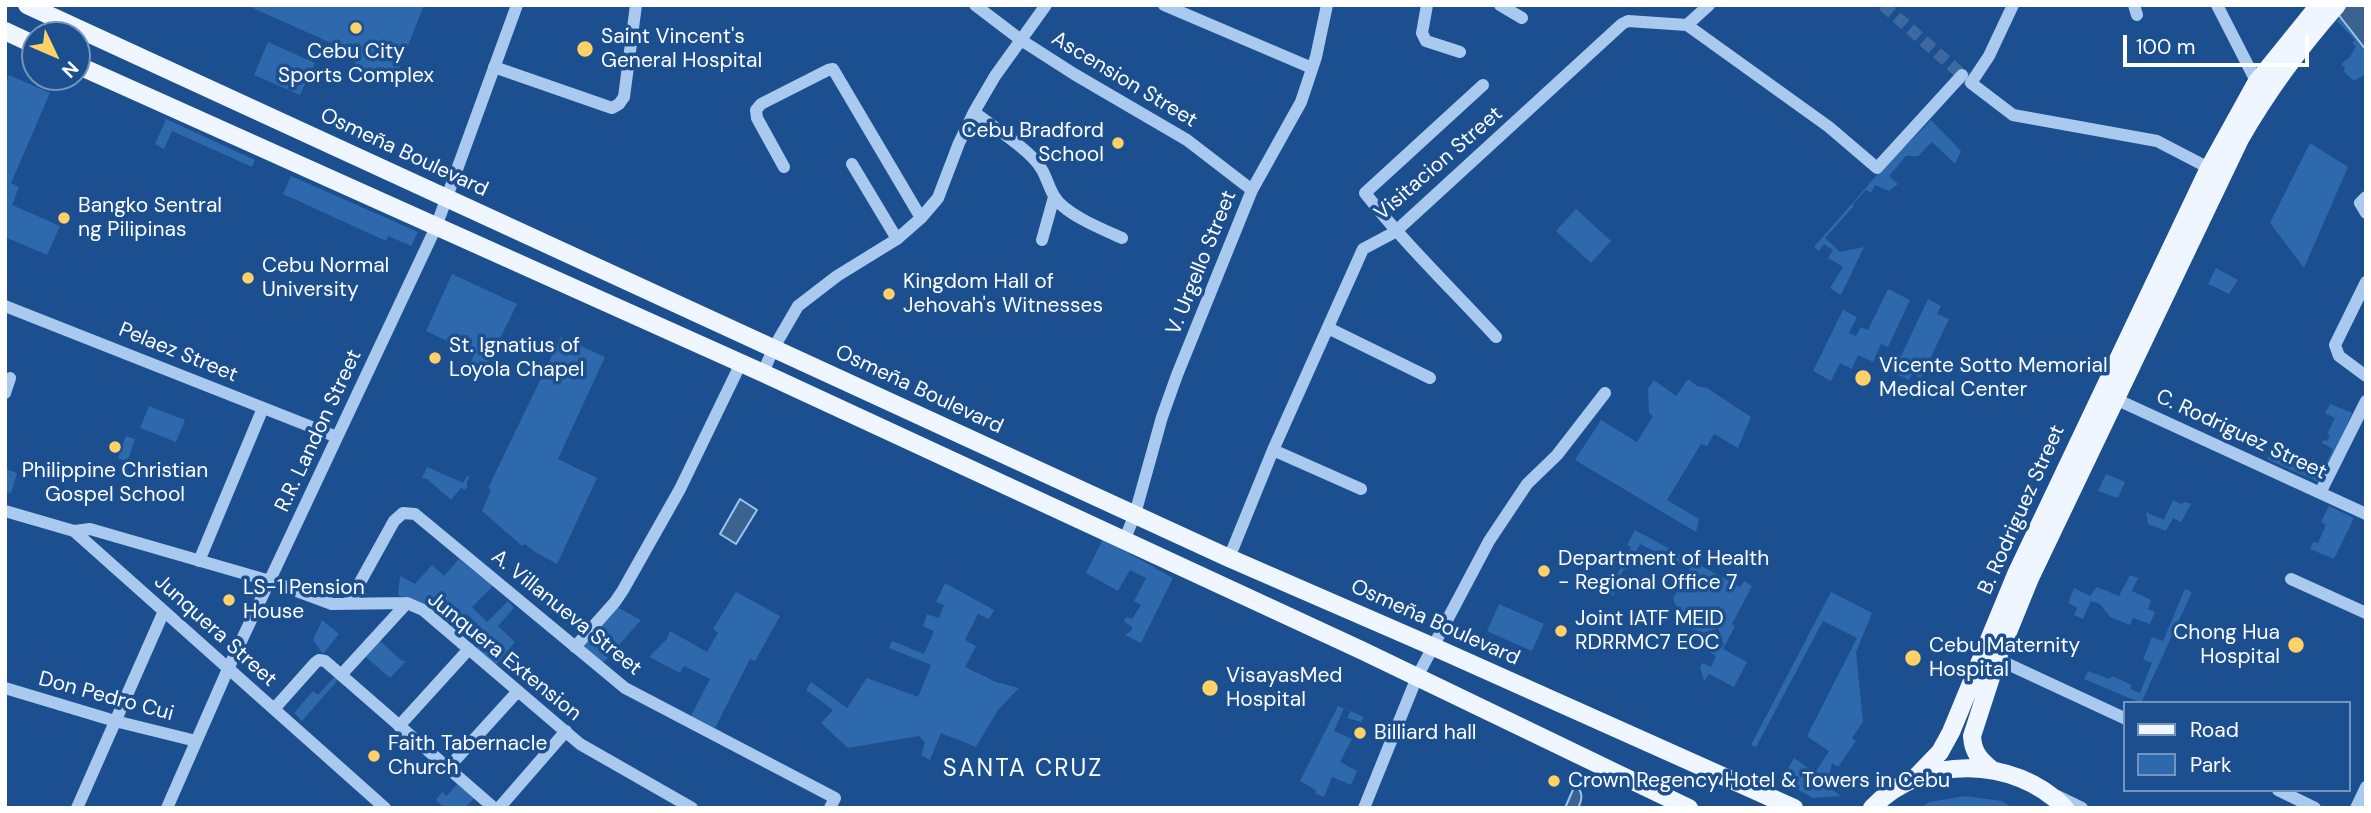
<!DOCTYPE html>
<meta charset="utf-8">
<style>
body{margin:0}
#map{position:relative;width:2371px;height:813px;overflow:hidden;background:#1b4f8f;font-family:"DM Sans",sans-serif}
canvas{display:block}
.frame{position:absolute;inset:0;border:7px solid #fff;pointer-events:none}
.legend{position:absolute;left:2123px;top:701px;width:228px;height:91px;box-sizing:border-box;background:#1b4f8f;border:2px solid #7695bc;margin:0;padding:9px 12px;list-style:none;font-size:21px;color:#fff}
.legend li{display:flex;align-items:center;gap:14px;height:35px}
.legend b{width:35px;border:2px solid #7695bc}
.north{position:absolute;left:21px;top:21px;width:70px;height:70px;box-sizing:border-box;background:#1b4f8f;border:2px solid #7695bc;border-radius:50%;rotate:134deg;font-size:19px;font-weight:700;line-height:28px;text-align:center;color:#fff}
.north::after{content:'';display:block;margin:auto;width:24px;height:32px;background:#ffd166;clip-path:polygon(50% 0,100% 100%,50% 72%,0 100%)}
.scale{position:absolute;left:2123px;top:35px;width:186px;height:32px;box-sizing:border-box;border:4px solid #fff;border-top:0;padding-left:9px;font-size:21px;line-height:24px;white-space:nowrap;color:#fff;-webkit-text-stroke:5px #1b4f8f;paint-order:stroke}
</style>
<div id="map">
<canvas width="2371" height="813"></canvas>
<div class="frame"></div>
<ul class="legend">
<li><b style="height:9px;background:#f0f6ff"></b>Road</li>
<li><b style="height:19px;background:#2e69ad"></b>Park</li>
</ul>
<div class="north">N</div>
<div class="scale">100 m</div>
</div>
<script>
const c = document.querySelector('canvas').getContext('2d');
c.lineJoin = 'round';
function fill(path, color) {
  c.fillStyle = color;
  c.fill(path, 'evenodd');
}
function strokePath(path, color, width, dash) {
  c.strokeStyle = color;
  c.lineWidth = width;
  c.lineCap = dash ? 'butt' : 'round';
  c.setLineDash(dash || []);
  c.stroke(path);
}
function drawText(font, color, halo, rows, align = 'center') {
  c.font = font + ' "DM Sans",sans-serif';
  c.lineWidth = 7;
  c.setLineDash([]);
  c.textBaseline = 'middle';
  c.strokeStyle = halo;
  c.fillStyle = color;
  for (const [text, x, y, turn = 0] of rows) {
    c.save();
    c.translate(x, y);
    c.rotate((+turn || 0) * Math.PI / 180);
    c.textAlign = isNaN(turn) ? turn : align;
    if (halo) c.strokeText(text, 0, 0);
    c.fillText(text, 0, 0);
    c.restore();
  }
}
const green = new Path2D(`
 M246 5H424L393 84 353 67 358 55Z
 M2341 17 2366 50V74L2354 81 2344 72 2345 68 2341 64 2350 57 2356 46 2352 43 2355 40 2337 21Z
 M268 42 315 63 300 95 254 75Z
 M9 75 50 93 11 183 19 187 12 205 60 226 47 255 5 237V85Z
 M166 119 255 160 252 167 172 131 164 149 155 144Z
 M1931 120 1961 151 1955 164 1932 142 1918 156H1906L1889 176 1898 184 1889 191 1875 185 1871 193 1866 190 1853 204 1854 206 1825 238 1840 252 1864 247 1841 295 1830 288 1843 267 1828 258 1833 250 1824 244 1819 251 1814 247 1876 176Z
 M2310 143 2348 167 2304 268 2270 223Z
 M291 176 418 232 411 246 388 236 386 241 283 194Z
 M1576 209 1611 241 1591 263 1556 231Z
 M2216 268 2238 280 2229 294 2208 284Z
 M452 274 517 304 485 369 471 362 474 354 426 331Z
 M1888 289 1910 300 1888 347 1881 344 1873 362 1858 355 1852 369 1840 363 1831 381 1813 371 1843 310 1857 317 1849 333 1856 336 1861 327 1868 330Z
 M1928 299 1941 306 1937 314 1949 319 1921 378 1912 374 1909 380 1890 371 1897 355 1901 356Z
 M561 337 605 357 558 459 597 478 557 564 535 552 525 544 522 546 482 511 491 490 488 488Z
 M1688 379 1697 386 1707 388 1751 417 1738 448 1714 434 1707 446 1701 444 1667 500 1699 519 1696 532 1575 460 1601 420 1637 442 1653 416 1649 413 1648 389 1654 380 1676 396Z
 M2330 404 2352 413 2321 483 2267 459 2274 443C2282 447 2290 451 2288 461L2320 476 2333 449 2322 443 2323 440 2327 441 2330 436 2327 434 2335 418 2325 413Z
 M149 406 185 420 176 442 140 428Z
 M126 436 135 439 127 462 118 458Z
 M427 467 463 483 467 476 469 477 466 485 468 486 465 490 461 488 451 500 427 479 422 478Z
 M5 469 17 473 11 493 5 492Z
 M2106 474 2125 482 2118 498 2098 491Z
 M2173 500 2181 504 2186 502 2191 504 2181 522 2173 518 2166 531 2148 524 2146 512 2164 520Z
 M2329 506 2354 518 2334 559 2310 549 2313 542 2318 543 2326 525 2321 522Z
 M1635 530 1740 587 1744 581 1752 586 1732 624 1735 626 1723 649 1747 662 1734 687 1709 674 1704 681 1700 667 1702 663 1711 667 1716 656 1707 651 1724 646 1718 628 1703 633 1682 623 1673 598 1690 569 1640 544 1627 570 1624 569 1615 586 1617 588 1613 596 1608 593 1631 547 1627 545Z
 M1103 539 1173 578 1141 643 1125 635 1131 631 1132 627 1124 621 1126 617 1132 619 1141 605 1134 601 1146 578 1130 570 1118 591 1086 573Z
 M459 559 493 586 472 607 487 622 508 601 514 608 498 626 515 642 495 666 475 649 487 634 467 614 452 629 423 607 398 595 400 576 415 584 432 565 444 576Z
 M2130 575 2138 578 2132 591 2151 600 2148 609 2155 612 2150 624 2133 618 2130 625 2110 617 2100 604 2091 601 2083 619 2074 615 2077 608 2068 603 2074 588 2090 596 2097 587 2119 596Z
 M945 583 994 610 989 619 978 614 965 640 976 646 965 667 996 682 1019 688 998 710 976 747 941 733 930 760 921 755 925 742 919 736 848 748 821 723 833 710 806 690 811 682 847 708 867 678 918 697 931 665 889 648 892 641 924 654 934 631 923 626 927 614 939 618 944 605 936 602Z
 M2185 589 2192 592 2141 703 2084 679 2088 671 2110 679 2112 676 2132 685 2130 689 2140 693 2152 663 2143 659 2152 637 2163 641Z
 M736 592 780 616 755 661 750 659 715 728 691 716 710 679 684 666 680 673 649 657 667 639 670 631 707 652 718 633 713 629Z
 M1831 592 1872 613 1856 652 1863 722 1852 738 1856 741 1838 767 1832 763 1827 786 1841 796 1813 798 1781 780 1794 758 1815 773 1829 751 1808 737V734L1857 638 1823 621 1756 747 1751 745Z
 M1499 604 1544 624 1532 651 1487 631Z
 M617 607 641 620 601 665 579 645Z
 M322 620 339 634 323 654 313 640Z
 M379 640 402 661H406L390 678 365 656Z
 M335 676 337 681 302 721 294 713 313 691 318 695Z
 M1338 706 1364 717 1361 722 1347 718 1350 712 1344 708 1334 731 1352 739 1340 762 1357 771 1351 785 1332 777 1324 797 1315 793 1316 790 1300 781Z
 M457 784 474 798 465 808H444L436 800 442 792 447 796Z
 M1965 796 2001 801 2014 808H1919L1930 802Z`);
const water = new Path2D(`
 M2331 5H2366V50Z
 M740 499 757 510 736 544 720 534Z
 M1575 785C1583 792 1583 798 1578 808H1565Z`);
const minorTunnel = new Path2D(`
 M1883 5 1968 80`);
const minor = new Path2D(`
 M975 5 1021 40 1074 74 1187 140 1252 190
 M1164 5 1312 68
 M1427 5 1422 33 1426 41 1460 52
 M1500 5 1522 18
 M2013 5 1989 56 1971 83 2013 115 2157 141 2209 168
 M2134 5 2137 15
 M2217 5 2259 87
 M1687 25 1709 5
 M494 67 612 108 619 104 624 97 636 5
 M1483 85 1365 193C1405 244 1452 289 1496 337
 M974 112C993 127 1017 141 1033 158 1046 171 1046 182 1054 196 1064 214 1104 230 1122 238
 M852 164 897 239
 M784 167 757 118 756 110 761 104 828 70 833 69 921 218
 M2366 197 2360 203 2366 213
 M1042 240 1054 197
 M2366 282 2335 345 2339 356 2366 376
 M5 306 337 437
 M1328 328 1430 378
 M763 373 773 349 798 306 837 276 897 239 921 218 938 198 959 143 974 112 995 76 1046 5
 M5 393 10 378
 M2109 396 2366 514
 M1273 450 1361 489
 M2320 493 2366 401
 M5 511 74 531 385 808
 M74 531 90 529 270 581 332 604 407 603 423 610 580 744 692 808
 M1124 541 1135 514 1162 417 1177 375 1252 190 1301 102 1316 57 1327 5
 M1229 558 1273 450 1363 249 1395 232 1622 24 1628 21 1687 25 1829 127 1877 168 1962 75
 M199 561 263 408
 M2291 579 2366 613
 M348 604 394 521 403 513 415 514 625 688 835 798 830 808
 M575 647 615 602 623 590 680 489 741 363
 M1997 659 2124 718
 M341 675 407 603
 M5 688 115 721 196 741
 M274 709 315 663 319 660 325 661 494 808
 M399 726 469 649
 M447 769 518 691
 M2278 790 2315 808
 M2057 796 2082 808
 M77 808 164 611
 M167 808 228 669 436 227 517 5
 M499 808 566 731
 M1364 808 1417 677 1489 541 1527 484 1557 455 1605 393
 M2356 808 2366 787`);
const major = new Path2D(`
 M27 5 1229 558 1443 651 1794 808
 M5 31 35 45
 M77 65 763 373 1361 650 1689 808
 M1991 769C1979 759 1973 752 1972 736L1997 659 2030 578 2240 139C2268 90 2300 47 2337 5
 M1914 779 1940 752 1951 732 2017 572 2209 168 2256 83 2319 5
 M1872 808C1923 754 2014 756 2065 808`);
const markers = [
 [356,28,7,"#ffd166"],
 [585,49,9,"#ffd166"],
 [1118,143,7,"#ffd166"],
 [64,218,7,"#ffd166"],
 [248,278,7,"#ffd166"],
 [889,294,7,"#ffd166"],
 [435,358,7,"#ffd166"],
 [1863,378,9,"#ffd166"],
 [115,447,7,"#ffd166"],
 [1544,571,7,"#ffd166"],
 [229,600,7,"#ffd166"],
 [1561,631,7,"#ffd166"],
 [2296,645,9,"#ffd166"],
 [1913,658,9,"#ffd166"],
 [1210,688,9,"#ffd166"],
 [1360,733,7,"#ffd166"],
 [374,756,7,"#ffd166"],
 [1554,781,7,"#ffd166"]
];
const poiNames = [
 ["Saint Vincent's",601,37],
 ["General Hospital",601,61],
 ["Cebu City",356,52,"center"],
 ["Sports Complex",356,76,"center"],
 ["Cebu Bradford",1104,131,"right"],
 ["School",1104,155,"right"],
 ["Bangko Sentral",78,206],
 ["ng Pilipinas",78,230],
 ["Cebu Normal",262,266],
 ["University",262,290],
 ["Kingdom Hall of",903,282],
 ["Jehovah's Witnesses",903,306],
 ["St. Ignatius of",449,346],
 ["Loyola Chapel",449,370],
 ["Vicente Sotto Memorial",1879,366],
 ["Medical Center",1879,390],
 ["Philippine Christian",115,471,"center"],
 ["Gospel School",115,495,"center"],
 ["Department of Health",1558,559],
 ["- Regional Office 7",1558,583],
 ["LS-1 Pension",243,588],
 ["House",243,612],
 ["Joint IATF MEID",1575,619],
 ["RDRRMC7 EOC",1575,643],
 ["Chong Hua",2280,633,"right"],
 ["Hospital",2280,657,"right"],
 ["Cebu Maternity",1929,646],
 ["Hospital",1929,670],
 ["VisayasMed",1226,676],
 ["Hospital",1226,700],
 ["Billiard hall",1374,733],
 ["Faith Tabernacle",388,744],
 ["Church",388,768],
 ["Crown Regency Hotel & Towers in Cebu",1568,781]
];
const streetNames = [
 ["Ascension Street",1124,80,31],
 ["Osmeña Boulevard",404,153,25],
 ["Visitacion Street",1439,164,-41],
 ["V. Urgello Street",1202,263,-68],
 ["Pelaez Street",178,353,22],
 ["Osmeña Boulevard",919,390,25],
 ["R.R. Landon Street",319,431,-65],
 ["C. Rodriguez Street",2241,435,25],
 ["B. Rodriguez Street",2022,510,-66],
 ["A. Villanueva Street",566,613,39],
 ["Osmeña Boulevard",1435,623,24],
 ["Junquera Street",215,631,42],
 ["Junquera Extension",504,657,39],
 ["Don Pedro Cui",106,697,15]
];
const quarterNames = [
 ["SANTA CRUZ",1023,770]
];
fill(green, '#2e69ad');
fill(water, '#3c6290');
strokePath(water, '#9cc4f0', 2);
strokePath(minorTunnel, '#3d69a0', 12, [12, 6]);
strokePath(minor, '#a9c9ee', 12);
strokePath(major, '#f0f6ff', 18);
for (const [x, y, r, color] of markers) {
  const dot = new Path2D();
  dot.arc(x, y, r, 0, 2 * Math.PI);
  c.fillStyle = color;
  c.fill(dot);
  strokePath(dot, '#1b4f8f', 2.5);
}
drawText('21px', '#fff', '#1b4f8f', poiNames, 'left');
drawText('21px', '#fff', '#1b4f8f', streetNames);
c.letterSpacing = '2px';
drawText('24px', '#fff', '#1b4f8f', quarterNames);
c.letterSpacing = '0px';
</script>
